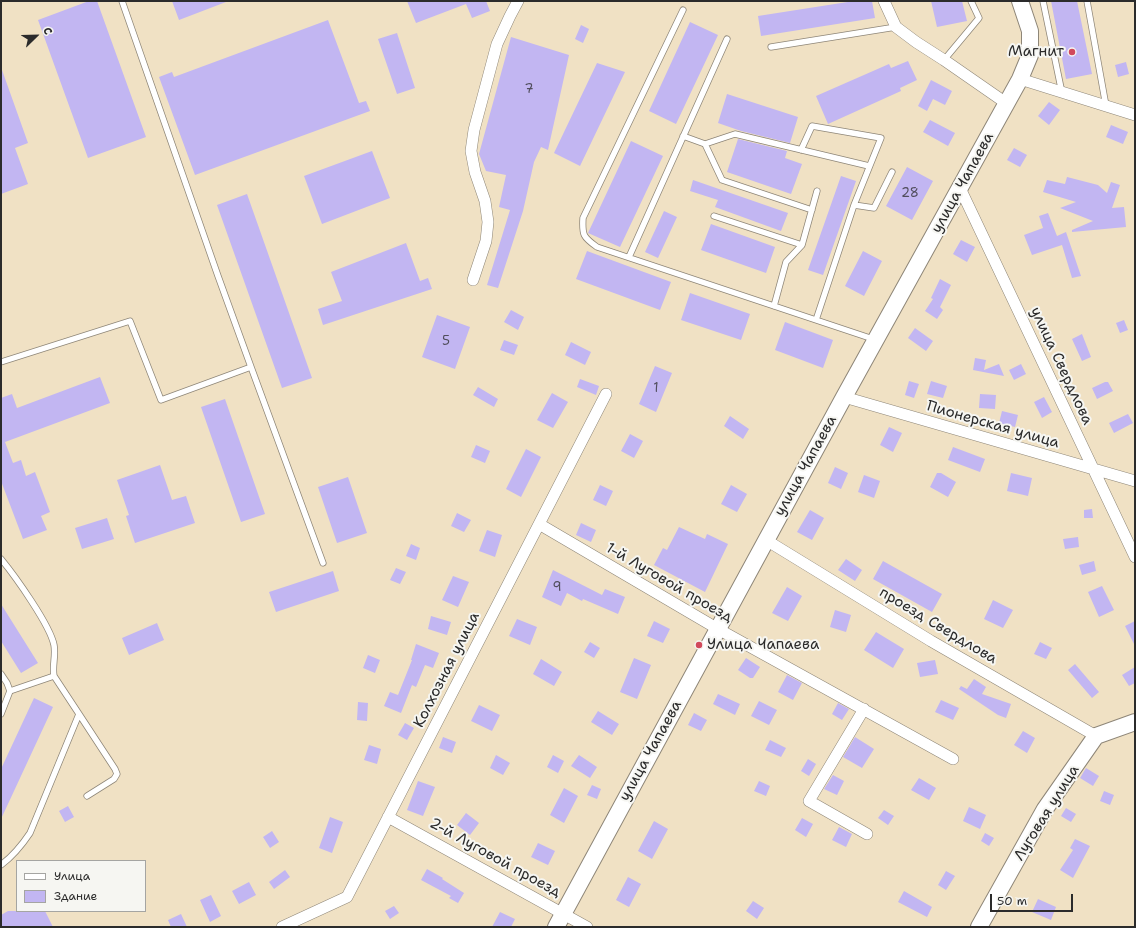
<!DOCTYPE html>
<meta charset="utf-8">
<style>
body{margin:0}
#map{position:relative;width:1136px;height:928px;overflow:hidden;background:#f0e1c4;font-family:"Shantell Sans",sans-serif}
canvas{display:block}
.frame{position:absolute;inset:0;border:2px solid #2b2b2b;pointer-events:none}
.legend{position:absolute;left:16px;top:860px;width:130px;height:52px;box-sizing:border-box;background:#f6f6f2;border:1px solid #a5a5a2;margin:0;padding:5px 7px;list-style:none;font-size:12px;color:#2b2b2b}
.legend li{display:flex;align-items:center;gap:8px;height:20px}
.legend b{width:20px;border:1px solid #a5a5a2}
.north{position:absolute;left:16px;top:16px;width:40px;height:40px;-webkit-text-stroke:3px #f6f6f2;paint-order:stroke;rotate:67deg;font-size:11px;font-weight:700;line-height:16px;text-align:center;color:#2b2b2b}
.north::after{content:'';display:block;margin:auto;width:14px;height:18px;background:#2b2b2b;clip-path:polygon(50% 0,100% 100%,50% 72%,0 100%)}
.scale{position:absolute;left:990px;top:894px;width:83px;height:18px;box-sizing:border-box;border:2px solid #2b2b2b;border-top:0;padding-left:5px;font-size:12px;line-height:14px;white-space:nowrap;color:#2b2b2b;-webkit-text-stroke:3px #f6f6f2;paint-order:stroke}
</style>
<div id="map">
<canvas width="1136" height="928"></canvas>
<div class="frame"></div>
<ul class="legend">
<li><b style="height:5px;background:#fff"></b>Улица</li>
<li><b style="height:11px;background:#c2b6f2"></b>Здание</li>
</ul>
<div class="north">С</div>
<div class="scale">50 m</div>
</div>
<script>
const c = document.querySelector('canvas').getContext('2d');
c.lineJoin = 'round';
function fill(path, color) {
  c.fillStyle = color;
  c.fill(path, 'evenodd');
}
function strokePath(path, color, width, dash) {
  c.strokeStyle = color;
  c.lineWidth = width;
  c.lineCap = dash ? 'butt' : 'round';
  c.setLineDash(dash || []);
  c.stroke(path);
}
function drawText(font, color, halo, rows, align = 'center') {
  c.font = font + ' "Shantell Sans",sans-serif';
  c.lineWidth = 4;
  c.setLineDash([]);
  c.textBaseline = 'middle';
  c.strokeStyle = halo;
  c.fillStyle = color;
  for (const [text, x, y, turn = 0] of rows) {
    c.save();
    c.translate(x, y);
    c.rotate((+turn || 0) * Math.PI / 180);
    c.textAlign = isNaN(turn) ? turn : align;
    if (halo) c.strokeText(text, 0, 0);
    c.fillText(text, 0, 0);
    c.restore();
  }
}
const building = new Path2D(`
 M89 1H97L146 137 88 158 38 20Z
 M172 1H226V2L179 20Z
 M407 1H486L490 11 472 18 466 4 416 23Z
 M854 1H872L875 18 761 36 758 16Z
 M931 1H962L967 21 937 27Z
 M1051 1H1077L1092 74 1066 79Z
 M328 20 359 103 366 101 370 111 195 175 159 77 172 72 174 77Z
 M690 22 718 35 676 124 649 111Z
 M581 25 589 29 583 43 575 39Z
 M397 33 415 88 397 94 378 39Z
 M511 37 569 55 548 150 541 147 534 162 523 211 498 288 487 285 510 210 499 207 506 175 486 171 479 154Z
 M908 61 917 80 900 88 901 91 828 124 816 96 889 64 891 68Z
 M1126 62 1129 74 1118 77 1115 65Z
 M597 63 625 72 580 166 554 153Z
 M1 70H2L28 143 15 148 28 184 1 194Z
 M931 80 952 91 945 105 933 99 927 111 918 106Z
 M727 94 798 117 790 143 741 131 718 123Z
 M1049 102 1060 110 1049 125 1038 116Z
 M930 120 955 133 948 146 923 132Z
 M1111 125 1128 132 1123 144 1106 137Z
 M738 139 787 151 785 158 802 164 791 194 727 172Z
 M631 141 663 156 620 247 588 233Z
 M1014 148 1027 155 1020 167 1007 160Z
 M372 151 390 198 322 224 304 176Z
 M907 167 933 181 912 220 886 206Z
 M841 176 856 181 823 275 808 270Z
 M1067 177 1098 185 1107 193 1111 182 1120 185 1112 208 1124 207 1126 227 1072 232V230L1093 221 1060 208 1076 202 1043 192 1047 180 1065 184Z
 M693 180 788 213 781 231 715 207 718 200 690 191Z
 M247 194 312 378 282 388 217 205Z
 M664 211 677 217 658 258 645 252Z
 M1048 213 1057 236 1066 232 1081 276 1072 278 1062 245 1032 255 1024 235 1043 228 1039 216Z
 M711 224 775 247 766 273 701 250Z
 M961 240 975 247 967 262 953 254Z
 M406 243 420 281 428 278 432 289 323 325 318 309 342 301 331 272Z
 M587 251 671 282 660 310 576 279Z
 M863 251 882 261 864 296 845 286Z
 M940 279 951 285 940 307 943 310 937 319 925 311 933 299 931 298Z
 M690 293 750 314 741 340 681 320Z
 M511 310 524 317 518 330 504 322Z
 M437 315 470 327 455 369 422 357Z
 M1124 320 1128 330 1120 333 1116 323Z
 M785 322 833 340 823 368 775 350Z
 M915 328 933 341 926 351 908 338Z
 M1082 334 1091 357 1082 361 1072 339Z
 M504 340 518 345 514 355 500 350Z
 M571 342 591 352 585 365 565 355Z
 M975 358 986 360 984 370 999 364 1004 376 973 370Z
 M1021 364 1026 374 1014 380 1009 370Z
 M655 366 672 373 656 412 639 404Z
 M100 377 110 403 5 442 13 463 21 460 26 476 35 472 50 512 41 516 47 530 23 539 1 481V398L12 394 17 408Z
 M580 379 599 386 596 395 577 387Z
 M909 381 919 384 914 398 905 395Z
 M931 381 947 386 943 398 927 394Z
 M1105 382H1108L1113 391 1097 399 1092 388Z
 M478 387 498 399 494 407 473 395Z
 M552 393 568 402 553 428 537 420Z
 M980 394 996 395 995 409 979 408Z
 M1044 397 1052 412 1042 418 1034 402Z
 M225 399 265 514 241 522 201 407Z
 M1002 411 1018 415 1015 427 999 423Z
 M1128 414 1133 423 1114 433 1109 423Z
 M730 416 749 429 743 439 724 426Z
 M889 427 902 433 893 452 880 445Z
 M630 434 643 441 634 458 621 451Z
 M476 445 490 451 485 463 471 457Z
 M953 447 985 459 980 472 948 460Z
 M526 449 541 457 521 497 506 489Z
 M160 465 172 500 186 496 195 523 135 543 126 516 129 515 117 480Z
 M835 467 848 473 841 489 828 483Z
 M937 473H941L956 482 948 497 930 487Z
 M1011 473 1032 478 1028 496 1007 491Z
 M864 475 880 481 874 498 858 492Z
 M348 477 367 533 337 543 318 487Z
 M600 485 613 491 606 506 593 500Z
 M731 485 747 494 737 512 721 504Z
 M1092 509 1093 518H1084V510Z
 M810 510 824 518 812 540 797 532Z
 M457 513 471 520 464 532 451 526Z
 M107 518 114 539 82 549 75 528Z
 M581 523 596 530 591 542 576 535Z
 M679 527 705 539 707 534 728 544 705 592 654 565 663 548 667 550Z
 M487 530 502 535 495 557 479 551Z
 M1078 537 1079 547 1065 549 1063 539Z
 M411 544 420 548 416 560 406 556Z
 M846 559 862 570 855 581 838 570Z
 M883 561 942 594 932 612 873 579Z
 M1094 561 1096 571 1082 575 1079 565Z
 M396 568 406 572 400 584 390 580Z
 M553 570 602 595 605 589 625 597 618 614 583 599 582 601 567 593 561 606 542 597Z
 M333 571 339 591 276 612 269 592Z
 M453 576 469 582 458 607 442 600Z
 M1102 586 1114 610 1099 617 1088 592Z
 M787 587 802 596 788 621 772 613Z
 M993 600 1013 610 1003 628 984 619Z
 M1 604 38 663 21 673 1 641Z
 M835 610 851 615 846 632 830 627Z
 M431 616 451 622 447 635 428 629Z
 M517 619 537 627 530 645 509 636Z
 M654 621 670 629 663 643 647 636Z
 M1135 621V646L1125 626Z
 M157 623 164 640 129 655 122 638Z
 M876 632 904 649 893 668 864 650Z
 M590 642 600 648 594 658 584 652Z
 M1040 642 1052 648 1046 659 1034 654Z
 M416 644 439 653 433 668 425 665 416 687 412 685 401 713 384 706 390 692 398 695 412 660H411Z
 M368 655 380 660 375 673 363 668Z
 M634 658 651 665 637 699 620 692Z
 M746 658 760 667 753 678H750L738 670Z
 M541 659 562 672 554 686 533 674Z
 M935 660 938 674 920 677 917 663Z
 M1075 664 1099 692 1092 698 1068 670Z
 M1135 667V683L1129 686 1122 675Z
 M787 675 802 683 793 700 778 692Z
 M974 679 986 687 982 694 1011 704 1006 718 998 715 959 689 961 686 967 689Z
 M718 694 740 704 735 715 713 704Z
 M34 698 53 707 1 819V769Z
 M941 700 959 708 953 720 935 712Z
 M759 701 777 710 769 725 751 716Z
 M358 702 368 703 367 721 357 720Z
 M838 703 849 709 842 720 832 714Z
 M479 705 500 715 492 731 471 721Z
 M598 711 619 724 612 735 591 722Z
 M694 713 707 720 701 731 688 725Z
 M405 723 414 728 407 740 398 735Z
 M1023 731 1035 738 1027 753 1014 745Z
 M443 737 456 742 452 753 439 748Z
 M855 737 874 749 862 768 843 757Z
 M770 740 786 748 781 757 765 750Z
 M369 745 381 749 377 764 364 760Z
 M496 755 510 763 503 775 490 768Z
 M553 755 564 761 558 773 547 767Z
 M579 755 597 767 590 778 571 766Z
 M808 759 816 764 809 776 801 771Z
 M1086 768 1099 776 1093 786 1080 778Z
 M833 775 844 781 837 795 824 789Z
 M919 778 936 788 929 800 911 790Z
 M418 781 435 787 423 816 407 810Z
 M759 781 770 786 766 796 754 791Z
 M592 785 601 789 597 799 587 795Z
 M564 788 578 796 564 823 550 815Z
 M1104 791 1114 795 1110 805 1100 801Z
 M68 806 74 817 65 822 59 811Z
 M969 807 986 815 980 829 963 821Z
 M1066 808 1076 814 1071 822 1061 816Z
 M884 810 894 816 888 825 878 818Z
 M466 813 479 823 470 835 457 825Z
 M330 817 343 822 332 853 319 848Z
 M802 818 813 824 806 837 795 830Z
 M654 821 668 829 652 859 638 851Z
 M839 827 852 834 846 847 832 840Z
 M272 831 279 842 270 848 263 837Z
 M985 833 994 838 989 846 981 841Z
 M1075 839 1090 846 1073 878 1060 870 1073 850 1070 848Z
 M538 843 555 851 548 865 531 857Z
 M427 869 443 878 442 879 464 893 458 903 449 898 451 896 421 880Z
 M285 870 290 877 274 889 269 882Z
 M946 871 955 876 946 890 938 885Z
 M628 877 641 884 629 907 616 900Z
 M249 882 256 895 239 904 232 891Z
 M904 891 932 907 927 917 898 902Z
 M211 895 221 916 210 922 200 900Z
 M1038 899 1056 907 1051 920 1032 912Z
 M753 901 764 908 757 919 746 911Z
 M394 906 399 913 390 919 385 911Z
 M8 911H45L53 927H1V915Z
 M500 912 515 919 511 927H492Z
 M181 914 187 927H171L168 920Z`);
const lane = new Path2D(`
 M1043 1 1062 93
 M1087 1 1106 106
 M683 10 583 218C582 235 583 237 597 247L873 339
 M771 47 896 27
 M944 60 979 18 971 1
 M683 136 705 144 722 180 812 210
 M705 144 735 134 869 166
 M801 150 812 126 881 138 854 205 816 320
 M854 205 874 208 892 172
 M714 216 802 245
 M629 257 727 39
 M774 306 786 262 802 245 817 191
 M1 362 130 321 161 400 251 367 218 276 122 1
 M251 367 323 563
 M1 559C15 576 50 625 54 645 56 656 52 666 54 676L79 714 30 833C22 845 13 856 1 865
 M1 674 7 683 10 691 1 714
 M10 691 54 676
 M79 714 115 769 117 774 114 779 87 796`);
const street = new Path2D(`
 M884 1 896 27 916 42 944 60 1006 103
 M1020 79 1135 115
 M960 188 1135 557
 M473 280 486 241 488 222 485 201 475 172 471 151 474 130 497 44 510 16 518 1
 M844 397 1135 481
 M539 524 718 629 953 759
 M766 540 931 641 1096 736
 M864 709 809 801 867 834
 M388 817 587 927
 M282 927 347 897 606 394`);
const secondary = new Path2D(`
 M556 927 844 397 1020 79 1030 55V31L1020 1
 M979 927 1045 809 1096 736 1135 722`);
const markers = [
 [1072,52,4,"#d1495b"],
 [699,645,4,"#d1495b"]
];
const numberNames = [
 ["7",529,90],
 ["28",910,194],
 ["5",446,342],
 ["1",656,389],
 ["9",557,588]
];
const poiNames = [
 ["Магнит",1064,52],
 ["Улица Чапаева",707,645,"left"]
];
const streetNames = [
 ["улица Чапаева",963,183,-61],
 ["улица Свердлова",1061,366,65],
 ["Пионерская улица",993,425,16],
 ["улица Чапаева",806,466,-61],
 ["1-й Луговой проезд",669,583,30],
 ["проезд Свердлова",938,626,31],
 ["Колхозная улица",447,670,-63],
 ["улица Чапаева",651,751,-61],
 ["Луговая улица",1047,813,-58],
 ["2-й Луговой проезд",495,858,29]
];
fill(building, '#c2b6f2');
strokePath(lane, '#8e8678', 7);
strokePath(street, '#8e8678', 12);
strokePath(secondary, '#8e8678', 18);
strokePath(lane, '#fff', 5.5);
strokePath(street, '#fff', 11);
strokePath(secondary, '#fff', 16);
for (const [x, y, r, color] of markers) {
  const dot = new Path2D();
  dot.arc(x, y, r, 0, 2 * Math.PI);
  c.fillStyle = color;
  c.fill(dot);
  strokePath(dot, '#f6f6f2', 1.5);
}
drawText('13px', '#514e5d', null, numberNames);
drawText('15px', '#2b2b2b', '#f6f6f2', poiNames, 'right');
drawText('15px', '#2b2b2b', '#f6f6f2', streetNames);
</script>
